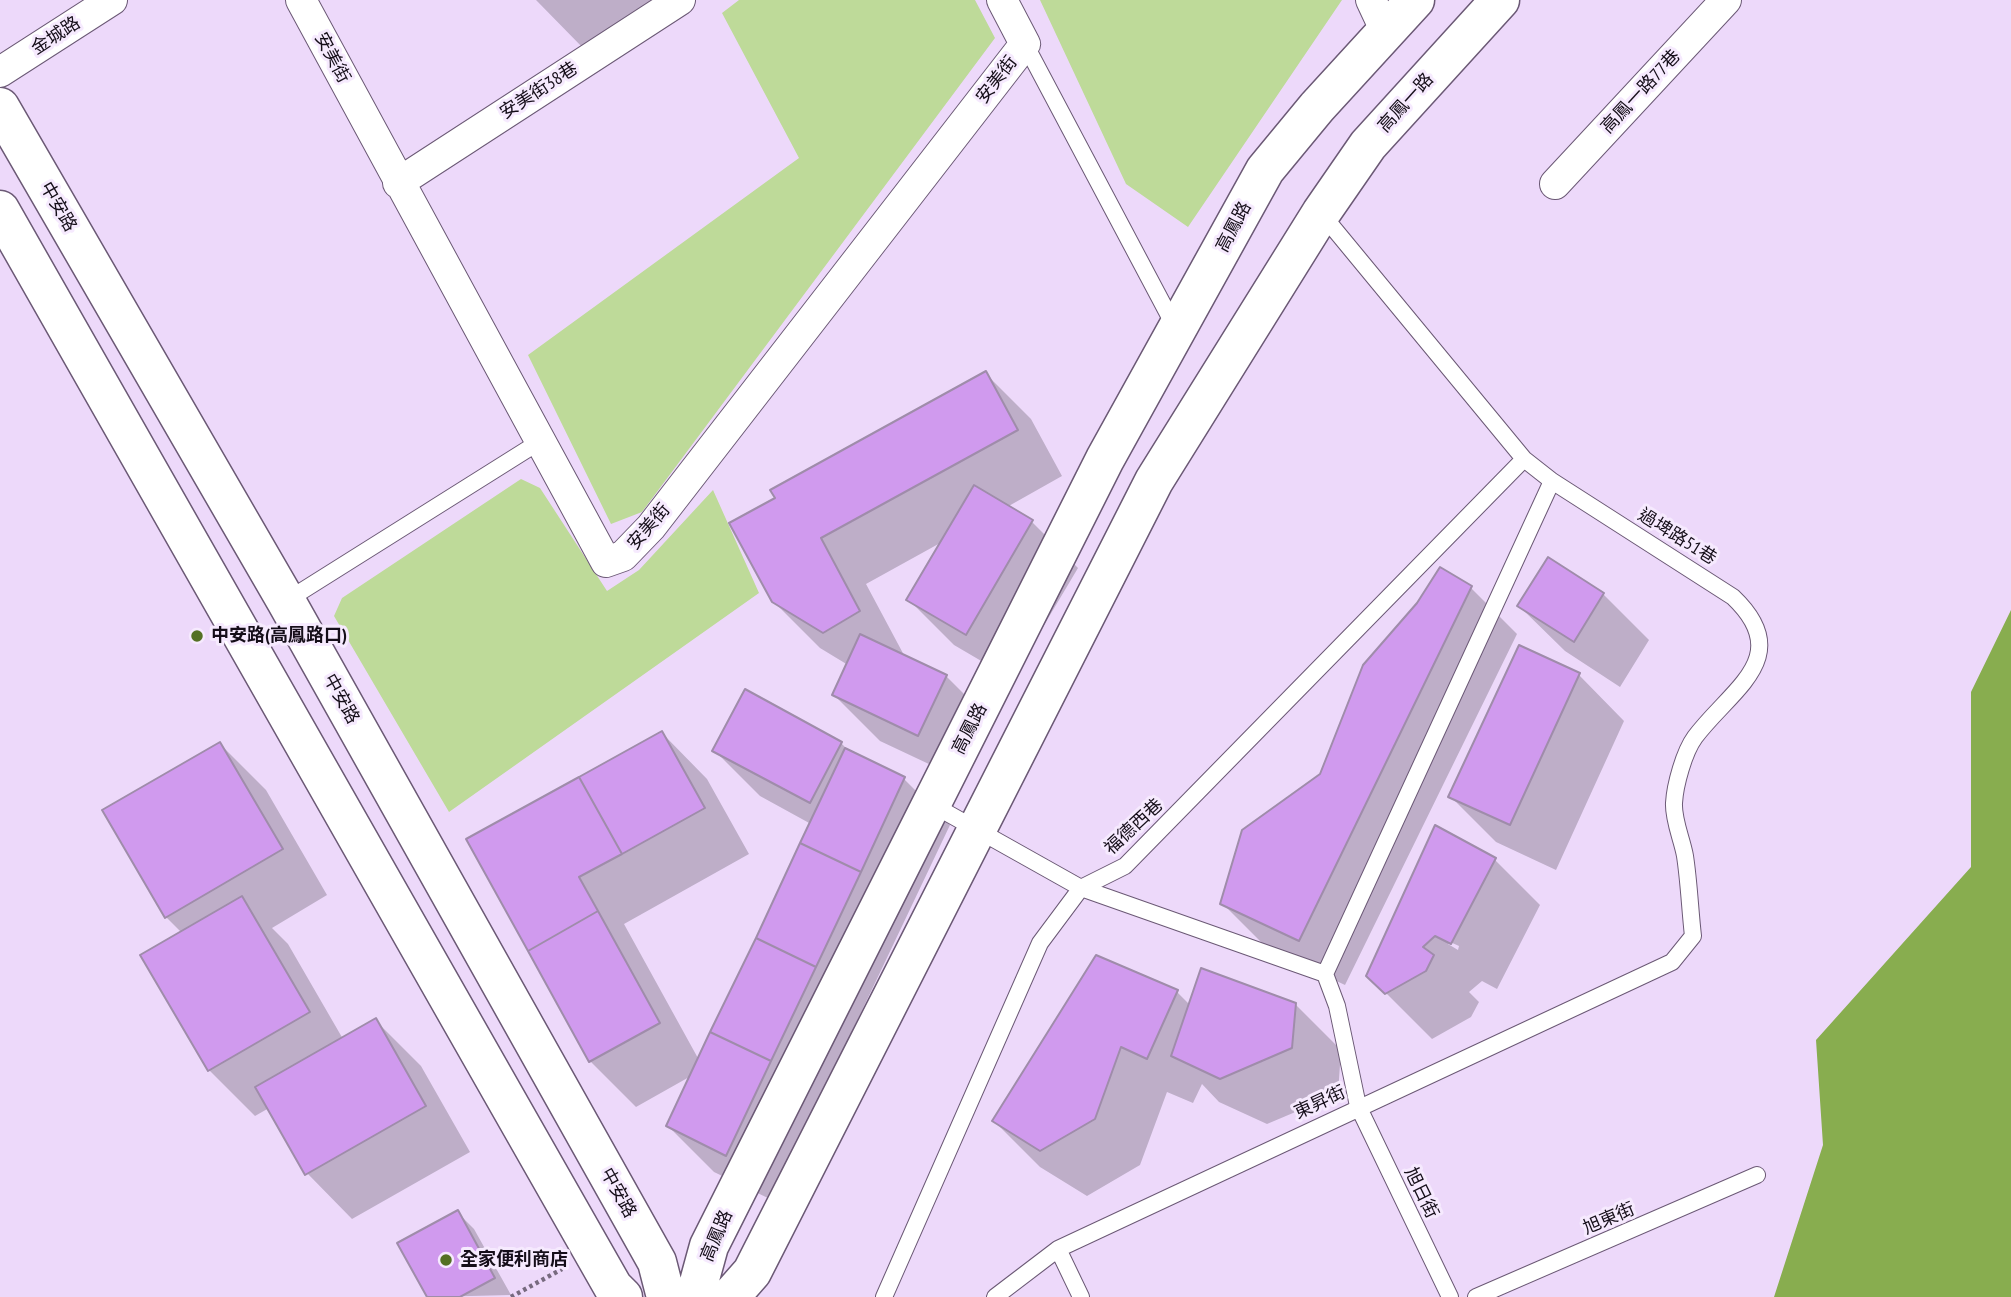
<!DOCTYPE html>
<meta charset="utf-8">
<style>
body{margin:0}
canvas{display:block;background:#edd9fa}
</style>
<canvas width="2011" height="1297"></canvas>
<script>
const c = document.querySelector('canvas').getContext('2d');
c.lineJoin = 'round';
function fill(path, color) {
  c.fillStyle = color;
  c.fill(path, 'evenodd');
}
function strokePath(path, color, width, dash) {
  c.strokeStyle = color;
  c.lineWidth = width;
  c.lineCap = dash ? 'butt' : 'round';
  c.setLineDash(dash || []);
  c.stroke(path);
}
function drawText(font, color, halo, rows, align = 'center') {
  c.font = font + ' "PT Sans Narrow","Noto Sans TC",sans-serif';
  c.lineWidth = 6;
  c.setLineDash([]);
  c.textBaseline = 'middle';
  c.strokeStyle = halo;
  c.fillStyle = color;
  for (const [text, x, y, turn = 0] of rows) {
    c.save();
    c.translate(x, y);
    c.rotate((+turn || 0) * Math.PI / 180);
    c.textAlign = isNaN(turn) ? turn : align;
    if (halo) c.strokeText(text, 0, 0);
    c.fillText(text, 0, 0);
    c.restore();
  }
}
const green = new Path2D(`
 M739 0H975L995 38 642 512 611 524 528 355 799 158 722 13Z
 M1040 0H1342L1188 227 1126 184Z
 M521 479 540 488 607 591 639 570 713 490 759 593 449 812 334 616 342 598Z`);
const forest = new Path2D(`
 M2011 610V1297H1774L1823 1145 1816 1040 1971 867V692Z`);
const shadow = new Path2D(`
 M536 0H659L584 49Z
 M985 373 1031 419 1062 476 1007 507 1032 522 1078 568 1012 679 954 645 909 600 942 542 866 584 905 657 946 676 992 722 965 781 880 741 834 695 848 665 820 648 773 601 731 524Z
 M1548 559 1603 594 1649 640 1620 687 1565 651 1519 606Z
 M1440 570 1471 588 1517 634 1345 985 1268 949 1222 903 1321 775Z
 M1579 675 1624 721 1556 870 1496 842 1450 796Z
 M662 733 707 779 749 854 624 924 699 1060 811 824 760 796 714 750 841 743 851 753 904 779 950 825 772 1200 714 1172 668 1126 691 1076 636 1107 590 1061 468 840Z
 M220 744 266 790 327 895 272 928 288 944 343 1039 375 1020 421 1066 470 1152 352 1219 307 1173 269 1108 255 1116 209 1070 182 933 166 917Z
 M1494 859 1540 905 1497 989 1482 981 1469 992 1479 1002 1471 1017 1432 1039 1369 976ZM1448 941 1459 946 1458 950 1448 944Z
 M1097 957 1177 992 1190 1005 1295 1004 1341 1050 1338 1094 1267 1124 1219 1102 1202 1084 1193 1103 1167 1092 1140 1165 1087 1196 1040 1167 994 1121Z
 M457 1212 474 1229 511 1295 429 1297Z`);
const building = new Path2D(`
 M986 371 1018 430 821 538 860 611 823 633 772 602 729 523 775 498 770 490Z
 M974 485 1033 520 966 635 906 600Z
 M1548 557 1604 593 1574 642 1517 606Z
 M1440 567 1472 586 1299 941 1220 904 1242 830 1320 774 1363 665 1417 603Z
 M860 634 947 675 918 736 832 695Z
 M1519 645 1580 673 1510 825 1448 797Z
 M745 689 842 742 810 803 712 751Z
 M662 731 705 808 622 854 579 777Z
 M220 742 283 849 165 918 102 810Z
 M845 748 905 777 861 872 800 843Z
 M579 777 622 854 579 877 598 911 528 951 466 839Z
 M1435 825 1496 858 1451 944 1435 936 1423 947 1434 955 1426 971 1385 994 1366 976Z
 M800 843 861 872 816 967 756 938Z
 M242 896 310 1012 208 1071 140 955Z
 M598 911 660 1023 589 1062 528 951Z
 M756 938 816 967 771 1061 710 1032Z
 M1096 955 1178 990 1147 1059 1121 1047 1095 1119 1040 1151 992 1121Z
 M1201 968 1296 1003 1292 1048 1220 1079 1171 1056Z
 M376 1018 426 1106 305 1175 255 1087Z
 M710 1032 771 1061 726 1156 666 1126Z
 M458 1210 495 1278 460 1297H427L397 1243Z`);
const path = new Path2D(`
 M511 1297 562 1269`);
const lane = new Path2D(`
 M1025 44 1175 327
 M286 601 539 442
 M933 805 1081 888 1325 974
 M1058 1249 1081 1297
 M884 1297 1040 943 1081 888 1125 866 1524 459
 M995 1297 1058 1249 1672 962 1693 936C1690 910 1689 882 1685 856 1682 839 1673 820 1674 803 1675 785 1684 752 1695 737 1731 689 1796 657 1733 597L1552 481 1524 459 1321 213
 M1450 1297 1358 1106 1337 1006 1325 974 1552 481
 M1476 1297 1757 1175`);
const street = new Path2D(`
 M301 0 606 562 623 556 651 527 1025 44 1002 0
 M1371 0 1386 32
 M0 72 112 0
 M398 183 680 0
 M1555 184 1726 0`);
const secondary = new Path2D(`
 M0 107 286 601 657 1262 666 1297
 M0 210 613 1287 623 1297
 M695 1297 709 1246 1105 459 1265 170 1317 107 1415 0
 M730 1297 752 1272 1154 481 1321 213 1368 145 1500 0`);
const markers = [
 [197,636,7,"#547024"],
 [446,1260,7,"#547024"]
];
const streetNames = [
 ["金城路",56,36,-33],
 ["安美街",332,58,62],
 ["安美街",997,80,-52],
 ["安美街38巷",539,91,-33],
 ["高鳳一路77巷",1641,92,-47],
 ["高鳳一路",1406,103,-48],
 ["中安路",58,207,60],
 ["高鳳路",1234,227,-62],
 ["安美街",649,527,-49],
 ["過埤路51巷",1677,537,32],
 ["中安路",341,699,61],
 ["高鳳路",970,729,-63],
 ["福德西巷",1134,827,-43],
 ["東昇街",1320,1103,-25],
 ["中安路",618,1193,61],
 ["旭日街",1421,1193,64],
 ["旭東街",1609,1219,-23],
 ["高鳳路",717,1236,-67]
];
const poiNames = [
 ["中安路(高鳳路口)",211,636],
 ["全家便利商店",460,1260]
];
fill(green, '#beda99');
fill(forest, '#88ad4f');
fill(shadow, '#0003');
fill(building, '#d09aee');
strokePath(building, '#9f8caa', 2);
strokePath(lane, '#6b5975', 18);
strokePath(street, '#6b5975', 32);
strokePath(secondary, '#6b5975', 41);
strokePath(path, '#776a7f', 4.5, [3.5, 3.5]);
strokePath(lane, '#fff', 16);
strokePath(street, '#fff', 30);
strokePath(secondary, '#fff', 38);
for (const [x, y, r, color] of markers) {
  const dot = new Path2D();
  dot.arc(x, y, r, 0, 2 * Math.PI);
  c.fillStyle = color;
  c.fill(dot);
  strokePath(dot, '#f6eafe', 2.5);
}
drawText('18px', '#150e19', '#f6eafe', streetNames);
drawText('bold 18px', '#150e19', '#f6eafe', poiNames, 'left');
</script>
